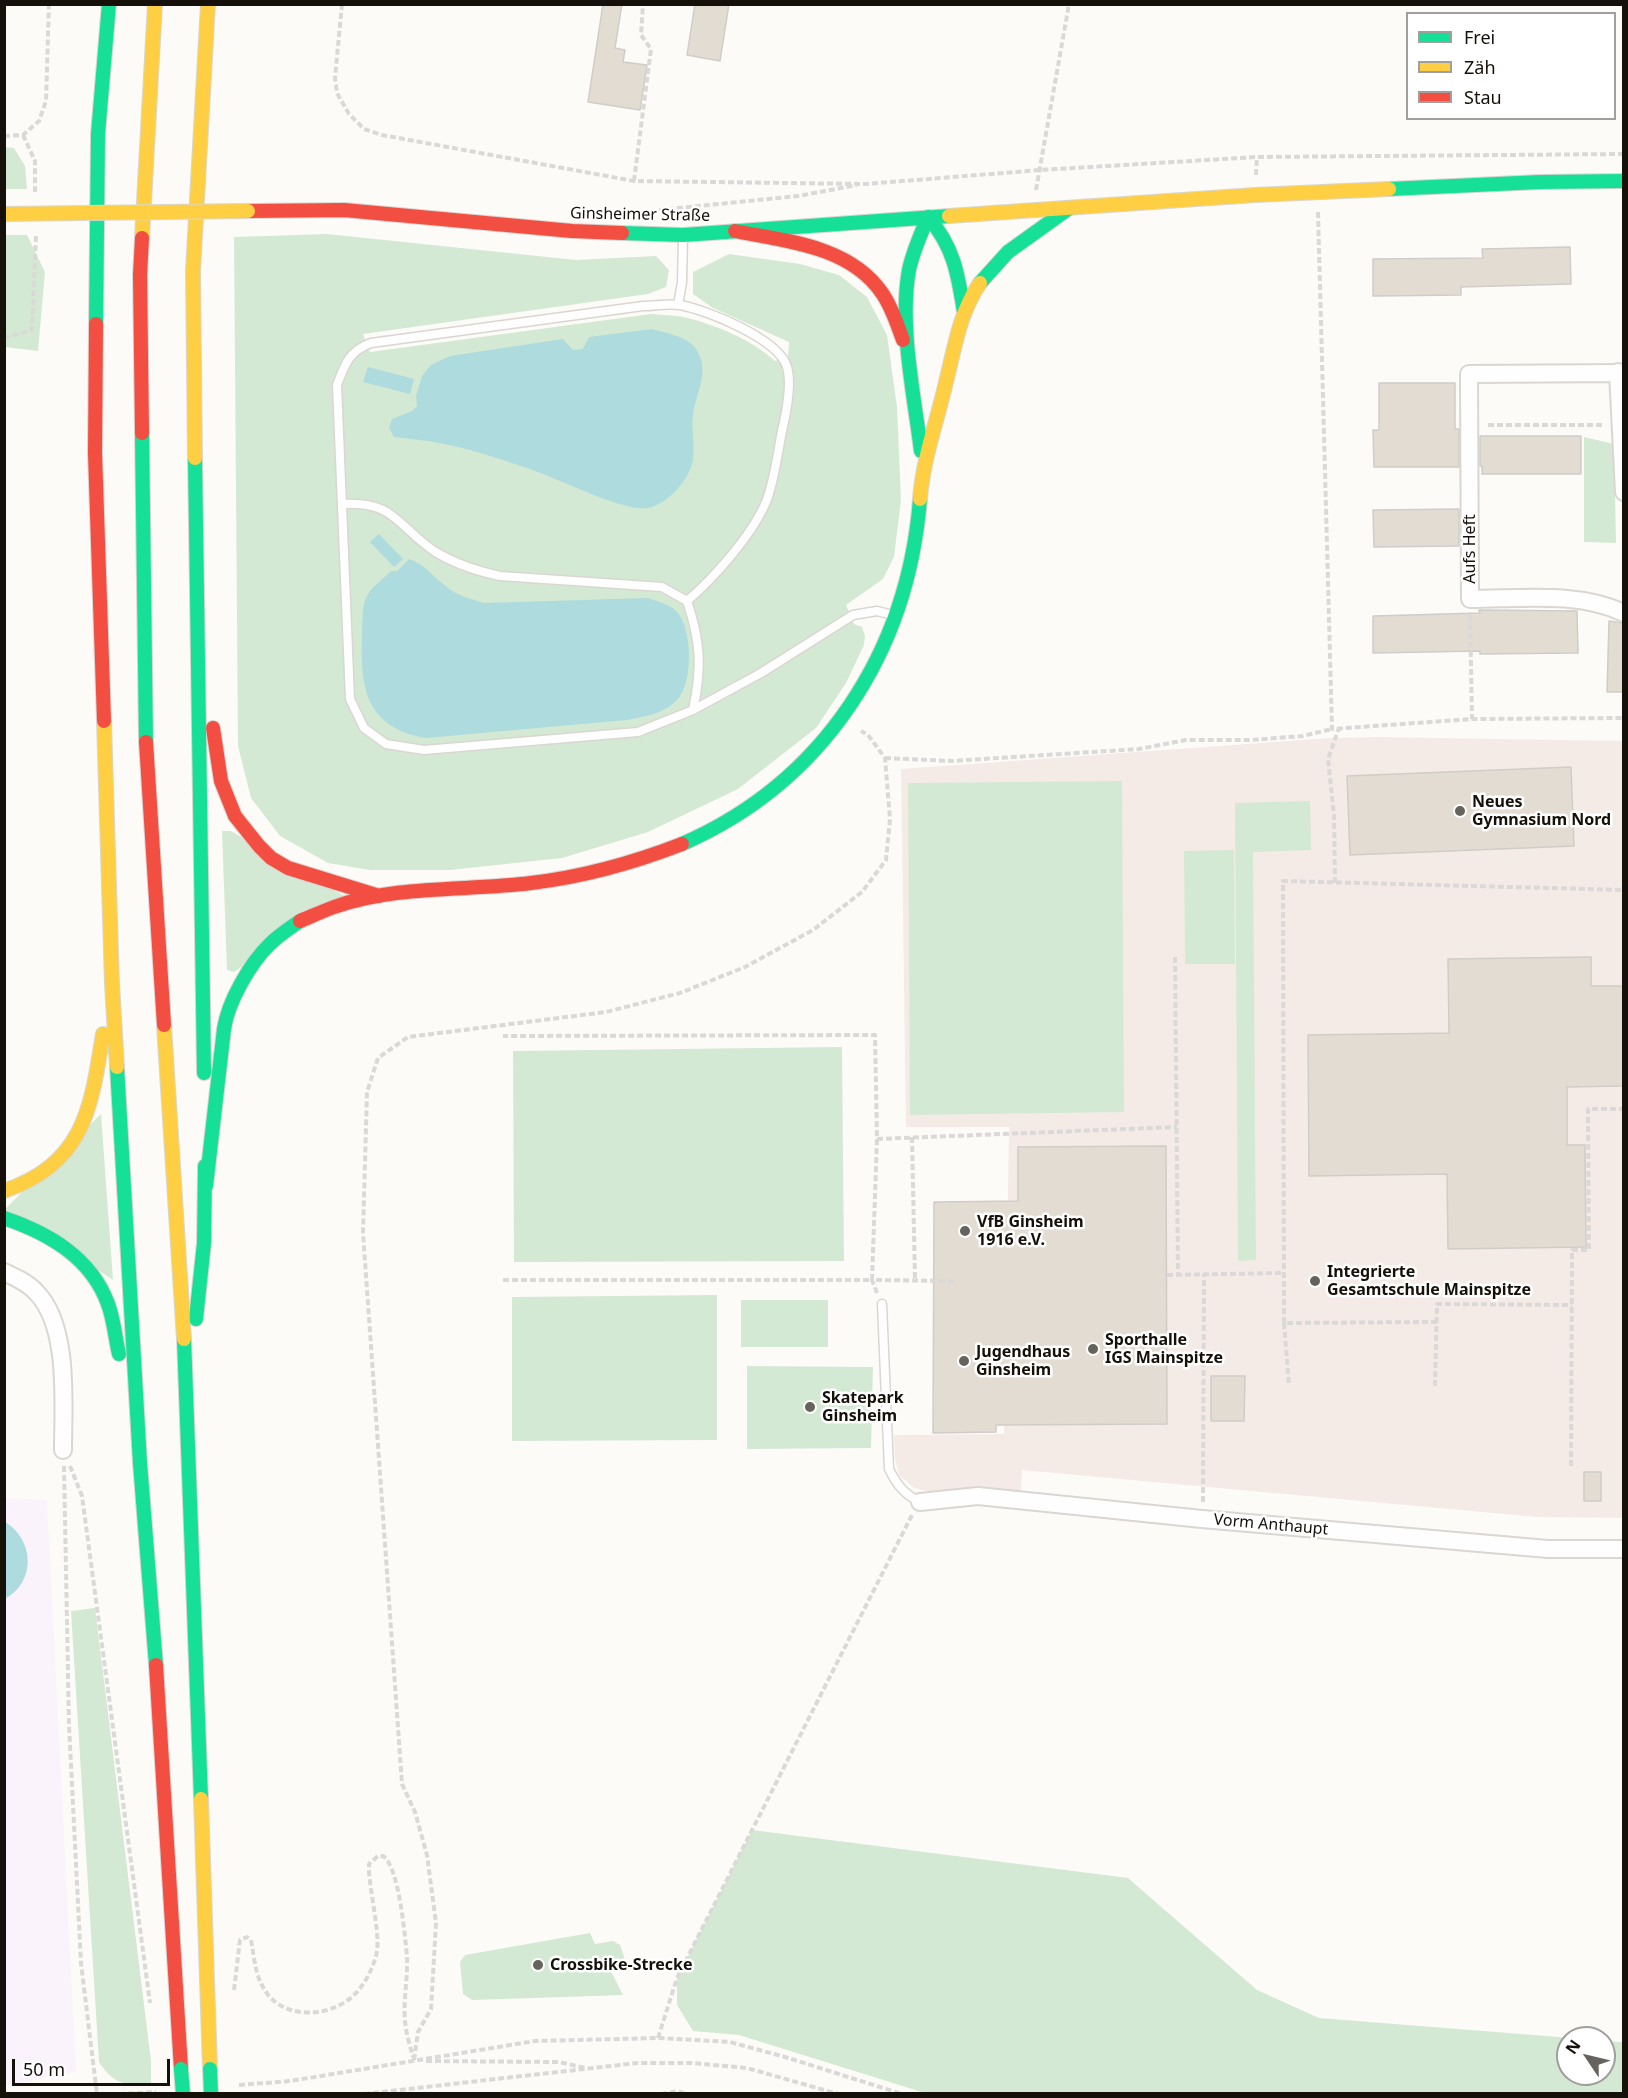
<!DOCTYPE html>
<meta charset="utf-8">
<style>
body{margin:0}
#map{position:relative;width:1628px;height:2098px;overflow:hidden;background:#fdfbf8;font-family:"Noto Sans",sans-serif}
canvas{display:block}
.frame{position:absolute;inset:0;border:6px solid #151009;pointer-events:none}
.legend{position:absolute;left:1406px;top:12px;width:210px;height:108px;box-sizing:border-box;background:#fff;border:2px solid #a19f9d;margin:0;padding:8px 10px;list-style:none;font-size:18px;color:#151009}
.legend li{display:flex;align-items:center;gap:12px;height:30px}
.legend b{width:30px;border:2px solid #a19f9d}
.north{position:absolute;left:1556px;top:2026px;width:60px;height:60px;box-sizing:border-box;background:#fff;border:2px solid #a19f9d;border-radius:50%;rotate:305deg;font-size:16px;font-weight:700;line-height:24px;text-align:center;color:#151009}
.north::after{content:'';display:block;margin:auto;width:21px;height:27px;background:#66625d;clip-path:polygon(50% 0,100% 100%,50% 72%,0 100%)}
.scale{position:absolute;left:12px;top:2059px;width:158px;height:27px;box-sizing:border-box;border:3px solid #151009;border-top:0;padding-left:8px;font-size:18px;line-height:21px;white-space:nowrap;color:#151009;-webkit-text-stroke:4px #fff;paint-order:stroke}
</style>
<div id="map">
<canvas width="1628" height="2098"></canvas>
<div class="frame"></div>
<ul class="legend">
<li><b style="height:8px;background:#16e098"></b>Frei</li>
<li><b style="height:8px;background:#ffcf43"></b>Zäh</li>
<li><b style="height:8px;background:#f24e42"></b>Stau</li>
</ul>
<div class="north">N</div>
<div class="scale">50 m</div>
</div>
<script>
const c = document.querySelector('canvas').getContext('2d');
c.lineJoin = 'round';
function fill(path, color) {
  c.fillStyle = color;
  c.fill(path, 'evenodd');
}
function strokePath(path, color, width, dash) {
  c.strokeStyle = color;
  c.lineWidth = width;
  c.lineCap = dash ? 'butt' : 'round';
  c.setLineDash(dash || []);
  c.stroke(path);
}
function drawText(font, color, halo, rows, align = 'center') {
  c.font = font + ' "Noto Sans",sans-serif';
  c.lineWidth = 5;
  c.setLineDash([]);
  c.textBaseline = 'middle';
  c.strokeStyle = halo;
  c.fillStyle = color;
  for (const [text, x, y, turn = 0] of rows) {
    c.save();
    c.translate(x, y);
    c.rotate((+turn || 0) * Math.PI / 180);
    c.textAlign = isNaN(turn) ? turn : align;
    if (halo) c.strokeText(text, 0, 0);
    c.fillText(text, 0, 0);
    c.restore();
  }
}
const industrial = new Path2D(`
 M4 1498 47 1500 76 2072 5 2086Z`);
const education = new Path2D(`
 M1380 737 1623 741V1518L1537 1517 1022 1470 1021 1491 981 1488 931 1492 914 1488 899 1475 895 1459 894 1435 1004 1434 1009 1127H906L901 769 1330 738Z`);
const green = new Path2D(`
 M5 147 14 148 25 166 27 189H5Z
 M327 234 576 260 656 256 669 270 666 287 648 294 363 334 370 352 651 314C663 315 676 315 688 318 718 326 752 340 775 361L788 356 789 342 713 308 693 294V272L729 254 800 264 839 275 867 297 887 335 897 407 901 500 894 557 883 579 846 605 854 624 862 627 865 636 864 645 846 683 816 728 738 789 648 832 562 858 450 870H370L328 863 280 836 251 798 238 746 234 237Z
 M5 235H27L45 272 38 351 5 347Z
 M1584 437 1614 444 1616 543 1584 542Z
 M1122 781 1124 1112 910 1115 908 783Z
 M1310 801 1311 850 1253 852 1256 1260 1238 1261 1235 803Z
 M222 831H231L344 896 234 972 227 970Z
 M1234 850 1235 964H1185L1184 851Z
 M842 1047 844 1261 514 1262 513 1051Z
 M101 1114 113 1280 5 1209Z
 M717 1295V1440L512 1441V1297Z
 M741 1300H828V1347H741Z
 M747 1366 873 1367 871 1448 747 1449Z
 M95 1608 151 2061V2084C127 2087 113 2084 99 2062L71 1611Z
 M752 1830 1128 1878 1257 1990 1319 2018 1572 2038H1568V2074H1604V2041L1623 2042V2093H925L739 2035 693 2031 677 2005V1978Z
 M590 1933 595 1944 613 1941 620 1945 626 1962 609 1967 623 1995 472 2000 463 1994 460 1962 465 1955Z`);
const water = new Path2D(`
 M652 329C666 333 687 336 696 349 711 373 696 390 693 415 691 429 695 446 693 460 689 480 668 504 648 508 625 513 553 476 527 468 499 459 469 448 439 443 425 440 409 439 394 437L389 428 392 419 412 411 417 406 416 396 422 376 431 365 450 356 563 339 573 350 583 349 589 337Z
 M368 367 414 379 410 394 363 382Z
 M379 534 403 559 394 567 370 542Z
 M409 559C425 564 434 578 448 588 458 596 471 599 484 603L648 598C659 602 674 605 680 616 692 635 693 683 677 700 663 714 644 717 626 720L426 738C366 728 360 688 362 635 363 622 361 605 368 594 373 586 384 578 391 571H397Z
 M4 1521C34 1539 37 1581 5 1599Z`);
const building = new Path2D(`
 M603 4H622L615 48 625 50 623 62 647 65 640 110 588 102Z
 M695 4H729L720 61 687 55Z
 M1570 247 1571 284 1461 287V295L1373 296V259L1483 258 1482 249Z
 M1379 383H1455V429H1459V467H1374L1373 430H1379Z
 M1480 436H1581V474H1482V466H1480Z
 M1459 509V546L1374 547 1373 510Z
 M1479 610 1577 611 1578 653 1480 654V651L1373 653V616L1480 613Z
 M1609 621 1623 623V692H1607Z
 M1571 767 1574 846 1350 855 1347 776Z
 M1591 957V986H1623V1086L1567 1087V1145H1585L1586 1247 1448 1249 1447 1174 1309 1176 1308 1035 1449 1033 1448 959Z
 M1166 1146 1167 1424 996 1425V1432L933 1433 934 1202 1018 1201V1147Z
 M1211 1376H1245L1244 1421H1211Z
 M1584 1472H1601V1501H1584Z`);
const path = new Path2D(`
 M342 4 335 78 337 93 349 114 364 129 382 135 634 181 866 184 1040 170 1257 157 1624 154
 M23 135 35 161V192
 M4 136 23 135 39 121 46 101 49 4
 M1256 175 1257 157
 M634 181 651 49 641 35 643 4
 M1036 190 1069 4
 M659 210 798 196 857 185
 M1318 212 1332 729 1472 719 1624 718
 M4 338 32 330 36 235
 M1488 425H1603
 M1470 615 1472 719
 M885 758 952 761 1139 749 1186 740H1251L1303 736 1332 729
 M1335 883 1334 816 1328 759 1339 728
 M1175 957 1178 1274
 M912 1137 915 1280
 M877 1139 1177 1127
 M1167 1275 1284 1273
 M503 1280H872L877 1139 875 1035 503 1036
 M877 1293 872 1280 957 1281
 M1437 1322 1284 1323 1283 881 1624 890
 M1284 1323 1289 1385
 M1435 1386 1437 1304 1572 1305
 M64 1466 69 1725 81 1963 97 2094
 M70 1466 82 1496 150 2003
 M1571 1466 1572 1250H1589L1588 1109H1624
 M1203 1502 1204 1274
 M234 1990 240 1940 247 1937 251 1940C255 1961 255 1979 269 1996 290 2020 331 2016 353 1996 364 1986 372 1970 376 1956 382 1936 368 1888 369 1864L378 1856H383C399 1866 405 1936 407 1957 408 1978 403 2000 405 2021 406 2033 410 2046 413 2057
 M658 2038 677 1978 912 1515
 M414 2060 418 2032 431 2009 436 1923 427 1855 415 1812 402 1784 363 1233 367 1092 378 1058 408 1037 606 1012 680 993 745 967 813 930 862 892 886 860 890 819 885 758 868 735 861 731
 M426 2061 559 2062 586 2068
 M239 2085 290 2081 535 2041 658 2038 730 2042 785 2057 902 2094
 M48 2094H75
 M119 2094 156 2092
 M364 2094 637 2063H692L747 2068 838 2094
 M661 2094 678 2091 686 2094`);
const lane = new Path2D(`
 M678 305 682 282 683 237
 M342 504C395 501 396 525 434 551 453 563 477 571 500 576L662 587 687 601C701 642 702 668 693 710
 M687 601C714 578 752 535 766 502 774 483 778 451 782 431 786 414 792 383 787 367 779 339 707 310 680 305 668 303 655 306 643 306L371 343C349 351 345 364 337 385L350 699 364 728 386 744 424 750 638 732 693 710 761 673 853 615 877 611 889 614
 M882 1304 889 1469C897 1485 904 1494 920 1502`);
const street = new Path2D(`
 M1618 372 1624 492
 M1624 373 1469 374 1470 599C1520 599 1578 591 1624 613
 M4 1272C15 1277 28 1283 36 1292 70 1326 63 1405 63 1450
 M920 1502 978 1496 1202 1519 1548 1549H1624`);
const fast = new Path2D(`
 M1389 189 1540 182 1624 181
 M622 233 683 235 949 216
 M980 283 1008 252 1068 209
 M96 324 98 134 109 4
 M142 433 146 742
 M921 451C914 394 899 326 909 270 913 251 921 234 928 217 954 247 958 274 964 312
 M195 458 204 1073
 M682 844C824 782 908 652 920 499
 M117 1067 140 1463 156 1665
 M206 1186 224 1029C228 1002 250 963 270 944 279 935 290 928 300 921
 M4 1218C48 1233 91 1257 108 1304 114 1320 115 1337 119 1354
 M196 1319 204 1243 205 1166
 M184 1339 201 1799`);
const slow = new Path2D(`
 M949 216 1255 195 1389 189
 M142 238 155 4
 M195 458 193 271 208 4
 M920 499C923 458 937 422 946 382 955 347 959 314 980 283
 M104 721 112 984 117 1067
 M164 1025 184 1339
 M4 1191C85 1163 91 1108 103 1034
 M201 1799 210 2069`);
const jam = new Path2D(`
 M248 211 344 210 572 231 622 233
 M735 231C786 241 850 246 882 293 892 307 897 324 903 340
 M96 324 95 453 104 721
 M142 433 140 275 142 238
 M213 728 221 781 235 816 259 846 271 858 288 868 379 896
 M146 742 164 1025
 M300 921C312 916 323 911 334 907 396 885 466 891 531 883 582 877 633 863 682 844
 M156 1665 181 2069`);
const fastBridge = new Path2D(`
 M181 2069 183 2094
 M210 2069 211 2094`);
const slowBridge = new Path2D(`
 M4 214 248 211`);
const markers = [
 [1460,811,6,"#66625d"],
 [965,1231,6,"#66625d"],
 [1315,1281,6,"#66625d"],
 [1093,1349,6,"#66625d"],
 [964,1361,6,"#66625d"],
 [810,1407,6,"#66625d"],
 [538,1965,6,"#66625d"]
];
const streetNames = [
 ["Ginsheimer Straße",640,215,1],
 ["Aufs Heft",1470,549,-90],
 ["Vorm Anthaupt",1271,1525,5]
];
const poiNames = [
 ["Neues",1472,802],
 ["Gymnasium Nord",1472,820],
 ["VfB Ginsheim",977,1222],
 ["1916 e.V.",977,1240],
 ["Integrierte",1327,1272],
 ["Gesamtschule Mainspitze",1327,1290],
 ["Sporthalle",1105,1340],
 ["IGS Mainspitze",1105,1358],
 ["Jugendhaus",976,1352],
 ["Ginsheim",976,1370],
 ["Skatepark",822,1398],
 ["Ginsheim",822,1416],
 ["Crossbike-Strecke",550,1965]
];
fill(industrial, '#faf3fb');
fill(education, '#f4ebe7');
fill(green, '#d4e9d3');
fill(water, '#aedbdd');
fill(building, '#e3dcd2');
strokePath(building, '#d0ccc8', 1.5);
strokePath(lane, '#dad6d1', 11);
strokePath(street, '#dad6d1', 20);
strokePath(fast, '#dad6d1', 16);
strokePath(slow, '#dad6d1', 16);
strokePath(jam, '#dad6d1', 16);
strokePath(path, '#dad9d8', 4, [6, 3]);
strokePath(lane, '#fffefe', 8);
strokePath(street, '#fffefe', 16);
strokePath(fast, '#16e098', 14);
strokePath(slow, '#ffcf43', 14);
strokePath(jam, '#f24e42', 14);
strokePath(fastBridge, '#dad6d1', 16, []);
strokePath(slowBridge, '#dad6d1', 16, []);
strokePath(fastBridge, '#16e098', 14);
strokePath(slowBridge, '#ffcf43', 14);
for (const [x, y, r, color] of markers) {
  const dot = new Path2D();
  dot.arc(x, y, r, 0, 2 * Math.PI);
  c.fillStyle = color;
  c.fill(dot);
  strokePath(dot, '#fff', 2);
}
drawText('16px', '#151009', '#fff', streetNames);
drawText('bold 16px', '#151009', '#fff', poiNames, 'left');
</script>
